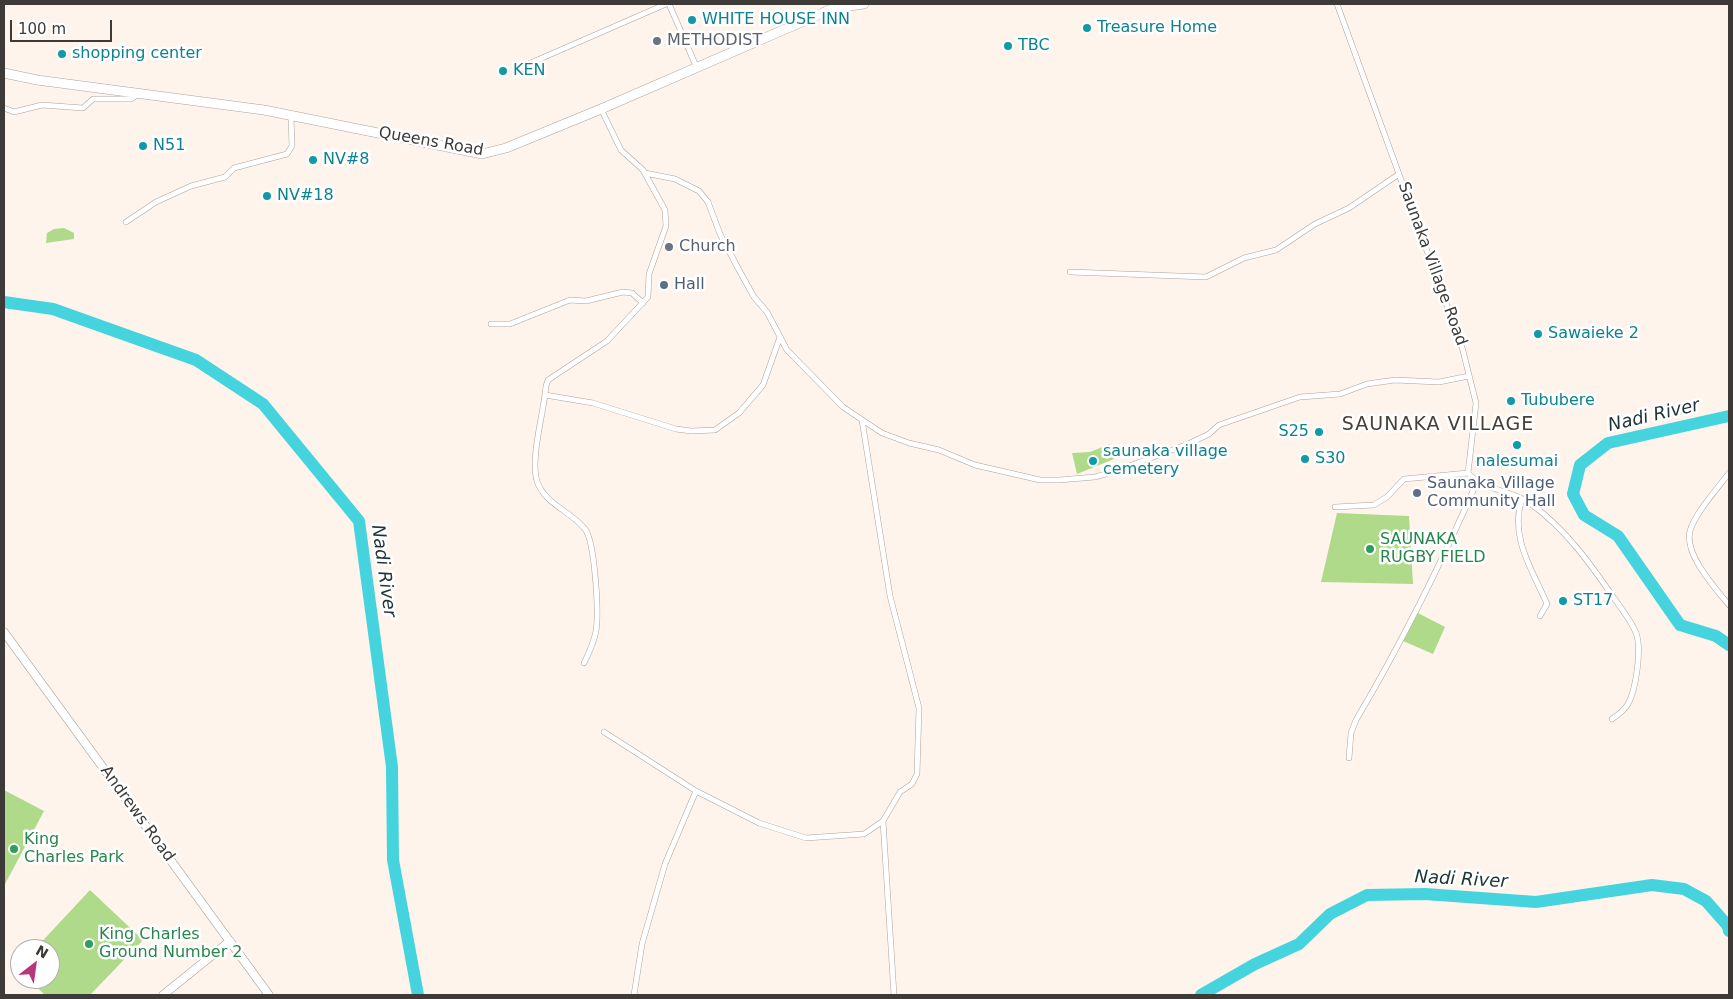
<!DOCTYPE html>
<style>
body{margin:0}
#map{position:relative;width:1733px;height:999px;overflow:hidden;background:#fff4ec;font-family:"DejaVu Sans",sans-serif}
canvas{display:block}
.frame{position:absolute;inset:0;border:5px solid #3e3a37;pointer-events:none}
.north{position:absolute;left:10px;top:939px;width:50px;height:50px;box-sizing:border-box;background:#fff;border:1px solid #b2b0af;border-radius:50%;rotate:30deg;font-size:14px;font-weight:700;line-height:20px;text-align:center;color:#3e3a37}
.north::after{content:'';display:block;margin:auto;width:18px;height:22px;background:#b9357c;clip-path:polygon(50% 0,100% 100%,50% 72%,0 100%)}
.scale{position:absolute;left:10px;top:20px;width:102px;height:22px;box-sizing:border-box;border:2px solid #3e3a37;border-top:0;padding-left:6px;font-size:15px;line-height:18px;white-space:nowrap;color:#3e3a37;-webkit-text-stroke:4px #fff;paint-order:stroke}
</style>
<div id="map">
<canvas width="1733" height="999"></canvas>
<div class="frame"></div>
<div class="north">N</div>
<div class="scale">100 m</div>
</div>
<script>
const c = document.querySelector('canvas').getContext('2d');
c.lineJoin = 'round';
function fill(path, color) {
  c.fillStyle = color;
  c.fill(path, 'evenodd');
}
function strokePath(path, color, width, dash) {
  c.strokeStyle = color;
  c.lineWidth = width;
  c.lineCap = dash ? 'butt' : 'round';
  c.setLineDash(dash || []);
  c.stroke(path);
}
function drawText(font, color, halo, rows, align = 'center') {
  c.font = font + ' "DejaVu Sans",sans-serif';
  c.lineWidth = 5;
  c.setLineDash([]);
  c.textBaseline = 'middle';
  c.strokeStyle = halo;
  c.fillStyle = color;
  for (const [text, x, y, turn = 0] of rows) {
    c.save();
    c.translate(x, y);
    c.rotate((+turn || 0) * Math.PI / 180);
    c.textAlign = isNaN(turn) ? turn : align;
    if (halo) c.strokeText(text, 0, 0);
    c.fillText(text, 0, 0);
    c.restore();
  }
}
const green = new Path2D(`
 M64 228 74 233V239L46 243 47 233 54 229Z
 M1110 444 1114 459 1077 474 1072 453 1090 452Z
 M1337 513 1409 516 1413 584 1321 582Z
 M1418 613 1445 627 1433 654 1403 641Z
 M4 790 44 811 4 886Z
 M90 890 143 940 90 995H45L28 979H50V949H35Z`);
const river = new Path2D(`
 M4 302 53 309 196 360 263 404 359 521 392 767 393 860 418 995
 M1729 416 1608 443 1580 465 1573 494 1584 515 1618 536 1680 625 1716 636 1729 645
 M1201 995 1255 964 1299 944 1330 914 1367 895 1425 894 1536 902 1652 885 1684 889 1706 901 1728 926 1729 931`);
const street = new Path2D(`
 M669 4 696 66
 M1337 4 1462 347 1476 403 1468 473C1485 492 1511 489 1531 504 1566 529 1592 566 1616 601 1623 611 1632 622 1636 633 1642 648 1636 690 1628 704 1624 711 1618 715 1612 719
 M526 65 666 4
 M4 108 14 112 42 105 83 108 93 99H131L139 94
 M645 173 675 179 699 191 708 202 720 234 739 270 754 297 767 312 787 350 843 407 882 433 909 443 939 450 975 465 1040 480H1059L1095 477 1116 471 1188 444 1209 434 1219 425 1300 397 1340 394 1367 384 1395 380 1439 382 1469 376
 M126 222 156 202 191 186 225 177 234 168 287 154 292 146 291 116
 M1070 272 1206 277 1244 258 1276 250 1315 224 1349 208 1399 174
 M491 324H510L570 300 586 301 623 292 632 293 643 303
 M545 395 593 403 676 429 691 431 715 430 739 413 763 385 780 337
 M1729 473C1718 488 1695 513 1690 531 1684 554 1715 588 1729 605
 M1522 499C1509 537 1533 571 1547 604L1540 616
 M1335 507 1374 505 1387 497 1404 479 1468 473
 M584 663C589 653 594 642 596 631 599 613 595 542 585 529 571 511 544 504 537 481 530 458 544 412 546 386L548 380 607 341 648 297 649 274 666 226 665 210 643 170 621 150 601 109
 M604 732 696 791 759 823 806 838 864 834 883 821 900 792 912 784 917 774 919 708 890 596 862 420
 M1349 758 1351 733 1356 720C1401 644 1441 564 1477 482
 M883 821 894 995
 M634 995 642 944 665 864 696 791`);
const secondary = new Path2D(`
 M4 632 269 995
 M163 995 230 941`);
const primary = new Path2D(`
 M4 73 37 80 264 110 482 154 506 148 601 109 834 8 864 4`);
const markers = [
 [692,20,5,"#0f9aa8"],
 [1087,28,5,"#0f9aa8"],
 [657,41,5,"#6b7280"],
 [1008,46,5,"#0f9aa8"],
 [62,54,5,"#0f9aa8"],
 [503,71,5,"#0f9aa8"],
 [143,146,5,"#0f9aa8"],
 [313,160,5,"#0f9aa8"],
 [267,196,5,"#0f9aa8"],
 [669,247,5,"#6b7280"],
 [664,285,5,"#5c6f8a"],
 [1538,334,5,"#0f9aa8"],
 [1511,401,5,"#0f9aa8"],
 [1319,432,5,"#0f9aa8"],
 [1517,445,5,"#0f9aa8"],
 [1305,459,5,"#0f9aa8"],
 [1093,461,5,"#0f9aa8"],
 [1417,493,5,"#5c6f8a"],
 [1370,549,5,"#2e9e5b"],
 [1563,601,5,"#0f9aa8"],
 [14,849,5,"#2e9e5b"],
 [89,944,5,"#2e9e5b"]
];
const cultureNames = [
 ["WHITE HOUSE INN",702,20],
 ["Treasure Home",1097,28],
 ["TBC",1018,46],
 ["shopping center",72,54],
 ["KEN",513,71],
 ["N51",153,146],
 ["NV#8",323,160],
 ["NV#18",277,196],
 ["Sawaieke 2",1548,334],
 ["Tububere",1521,401],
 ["S25",1309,432,"right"],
 ["saunaka village",1103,452],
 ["cemetery",1103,470],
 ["S30",1315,459],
 ["nalesumai",1517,462,"center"],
 ["ST17",1573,601]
];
const worshipNames = [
 ["METHODIST",667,41],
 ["Church",679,247]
];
const streetNames = [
 ["Queens Road",431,142,10],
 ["Saunaka Village Road",1432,264,70],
 ["Andrews Road",137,814,54]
];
const serviceNames = [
 ["Hall",674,285],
 ["Saunaka Village",1427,484],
 ["Community Hall",1427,502]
];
const leisureNames = [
 ["SAUNAKA",1380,540],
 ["RUGBY FIELD",1380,558],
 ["King",24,840],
 ["Charles Park",24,858],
 ["King Charles",99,935],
 ["Ground Number 2",99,953]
];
const waterNames = [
 ["Nadi River",1654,416,-13],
 ["Nadi River",383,571,82],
 ["Nadi River",1461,880,3]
];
const quarterNames = [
 ["SAUNAKA VILLAGE",1438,425]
];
fill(green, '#afda8a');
strokePath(river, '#45d4dd', 12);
strokePath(street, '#aca29a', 6);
strokePath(secondary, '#aca29a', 9);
strokePath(primary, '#aca29a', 10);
strokePath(street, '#fff', 5);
strokePath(secondary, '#fff', 8);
strokePath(primary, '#fff', 9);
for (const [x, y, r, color] of markers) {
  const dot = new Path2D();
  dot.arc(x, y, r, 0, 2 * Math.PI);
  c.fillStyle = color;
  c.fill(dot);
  strokePath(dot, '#fff', 2);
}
drawText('16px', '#0d838f', '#fff', cultureNames, 'left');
drawText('16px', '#5b616d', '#fff', worshipNames, 'left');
drawText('16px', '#3e3a37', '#fff', streetNames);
drawText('16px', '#4e5e75', '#fff', serviceNames, 'left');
drawText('16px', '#27864d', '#fff', leisureNames, 'left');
drawText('italic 18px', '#203739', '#fff', waterNames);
c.letterSpacing = '1px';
drawText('19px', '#484039', '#fff', quarterNames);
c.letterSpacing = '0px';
</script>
